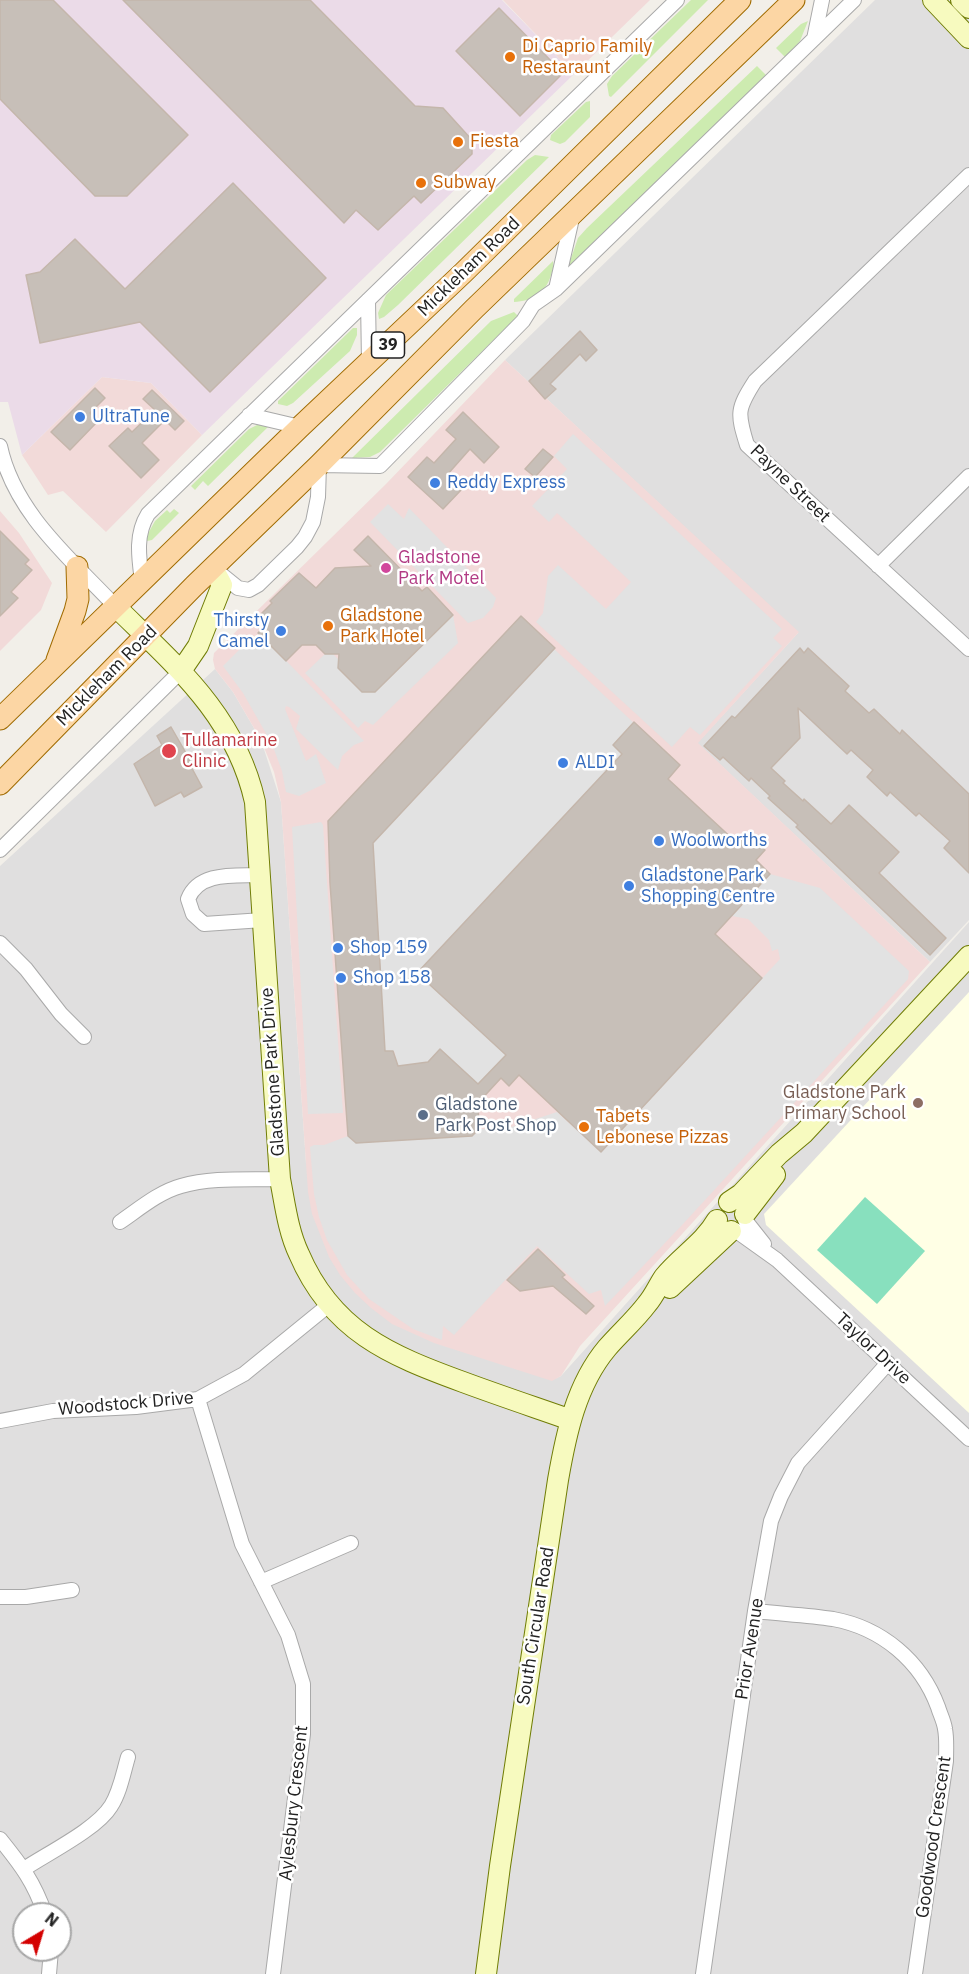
<!DOCTYPE html>
<style>
body{margin:0}
#map{position:relative;width:969px;height:1974px;overflow:hidden;background:#f2efe9;font-family:"IBM Plex Sans",sans-serif}
canvas{display:block}
.north{position:absolute;left:12px;top:1902px;width:60px;height:60px;box-sizing:border-box;background:#fff;border:2px solid #a7a7a7;border-radius:50%;rotate:38deg;font-size:16px;font-weight:700;line-height:24px;text-align:center;color:#222}
.north::after{content:'';display:block;margin:auto;width:21px;height:27px;background:#d40000;clip-path:polygon(50% 0,100% 100%,50% 72%,0 100%)}
</style>
<div id="map">
<canvas width="969" height="1974"></canvas>
<div class="north">N</div>
</div>
<script>
const c = document.querySelector('canvas').getContext('2d');
c.lineJoin = 'round';
function fill(path, color) {
  c.fillStyle = color;
  c.fill(path, 'evenodd');
}
function strokePath(path, color, width, dash) {
  c.strokeStyle = color;
  c.lineWidth = width;
  c.lineCap = dash ? 'butt' : 'round';
  c.setLineDash(dash || []);
  c.stroke(path);
}
function drawText(font, color, halo, rows, align = 'center') {
  c.font = font + ' "IBM Plex Sans",sans-serif';
  c.lineWidth = 5;
  c.setLineDash([]);
  c.textBaseline = 'middle';
  c.strokeStyle = halo;
  c.fillStyle = color;
  for (const [text, x, y, turn = 0] of rows) {
    c.save();
    c.translate(x, y);
    c.rotate((+turn || 0) * Math.PI / 180);
    c.textAlign = isNaN(turn) ? turn : align;
    if (halo) c.strokeText(text, 0, 0);
    c.fillText(text, 0, 0);
    c.restore();
  }
}
const residential = new Path2D(`
 M875 0H969V920L930 962 697 743 798 633 505 360Z
 M215 669 233 692 261 740 281 802 306 1163 552 1380 561 1376 969 922V1974H0V866ZM24 1914H60V1950H24Z`);
const commercial = new Path2D(`
 M503 0H650L574 74Z
 M505 360 799 632 698 743 930 962 580 1346 561 1376 552 1381 434 1343 392 1324 371 1308 355 1293 340 1275 329 1257 312 1214 308 1192 281 802 274 772 261 740 233 692 215 669 213 660 214 653 386 484Z
 M102 377 151 383 202 435 106 532 63 491 48 495 22 455Z
 M0 511 19 533 52 583 41 610 0 651Z`);
const industrial = new Path2D(`
 M0 0H502L574 74 202 435 151 383 102 377 22 455 8 402H0Z`);
const education = new Path2D(`
 M969 992V1413L766 1225 764 1214Z`);
const grass = new Path2D(`
 M691 0H708L611 97 609 96 607 84 612 76Z
 M808 21 800 41 786 58 776 48 801 24Z
 M757 66 767 76 570 266 568 267 578 238 587 228Z
 M590 101V117L565 142 560 144 550 140 551 135 586 102Z
 M535 155 549 157 398 305 384 317 379 319 378 313 386 295 527 160Z
 M553 261C554 266 553 269 551 275 546 293 532 301 514 302V299Z
 M514 312 518 316 380 452 370 457 352 458 491 321Z
 M353 328H357V335L350 351 293 403 287 406 278 404V401Z
 M261 423 269 426 208 486 203 481 195 490 191 486 249 429Z
 M174 509 179 513 152 540 147 541 146 537 155 521 167 510 170 513Z`);
const pitch = new Path2D(`
 M865 1197 925 1251 877 1304 817 1250Z`);
const parking = new Path2D(`
 M573 434 782 629 773 638 782 646 700 735 690 727 672 747 536 622 543 613 548 576 558 565 606 609 631 582 557 513 549 522 532 506 567 469 554 456Z
 M388 504 404 519 409 508 496 598 493 607 483 618 468 623 370 522Z
 M453 615 458 643 373 725 365 721 358 728 305 673 325 654H333L339 660V668L362 692H375Z
 M264 638 364 741 354 745 342 756 338 770 296 729 300 716 289 707 286 706 285 709 306 761 316 754 326 783 299 796 286 792 282 771 272 744 243 693 223 666 244 645Z
 M554 649 634 723 622 754 418 973 506 1055 478 1084 440 1049 428 1062 398 1066 394 1051H385L373 843Z
 M321 822 323 825 343 1113 308 1114 292 827Z
 M770 874 820 888 909 971 908 979 683 1224 605 1306 601 1290 589 1294 537 1246 454 1335 443 1326 442 1340 413 1329 369 1299 347 1275 327 1240 319 1217 314 1194 310 1147 314 1145H324L348 1136 356 1143 472 1136 479 1129H505L557 1112 601 1152 780 959 778 949 772 951 769 940 748 919 732 916Z`);
const building = new Path2D(`
 M0 0H53L188 135 127 196H95L0 99Z
 M123 0H310L415 106 443 108 472 140V154L421 203 414 196 378 230 356 210 344 223Z
 M499 8 563 73 520 116 456 51Z
 M233 183 326 278 210 392 140 322 40 343 26 275 40 272 75 239 125 289Z
 M580 331 597 350 586 361 580 354 550 384 556 389 545 399 529 381Z
 M95 388 105 398 90 413 98 421 70 450 51 432Z
 M152 390 184 421 175 430 165 420 142 443 159 460 141 478 109 446 128 428 132 432 155 410 143 399Z
 M463 412 499 447 484 463 470 449 447 475 462 489 443 509 408 477 427 457 434 463 456 439 446 430Z
 M543 449 553 457 535 477 525 469Z
 M0 531 29 560 25 564 32 570 11 592 18 598 0 616Z
 M368 536 422 591 427 587 453 615 375 692H362L338 668 339 654H325L316 645H302L286 661 258 633 261 630 253 622 272 603 270 601 299 573 316 588 335 568 371 566 354 550Z
 M521 616 555 648 373 843 385 1051H393L398 1066 428 1062 440 1049 478 1084 506 1055 417 973 622 754 613 745 634 722 680 765 668 779 737 843 747 833 765 850 756 860 770 874 715 934 762 978 601 1152 519 1075 509 1086 501 1078 478 1103 479 1129 472 1136 356 1143 348 1136 330 883 328 821Z
 M800 648 804 653 808 648 849 686 845 691 869 713 874 709 900 734 902 730 969 794V873L944 848 950 841 919 813 916 816 890 792 887 796 867 777 873 770 851 750 847 754 798 708 800 738 771 768 785 781 783 783 803 801 804 799 831 824 849 805 899 852 879 873 946 938 930 955 796 827 798 825 768 798 770 796 751 778 749 781 723 757 720 760 704 746 732 716 735 718Z
 M171 727 190 760 188 761 202 787 184 797 181 792 155 806 134 764 162 745 157 736Z
 M538 1249 565 1275 562 1277 594 1306 586 1314 553 1286 520 1291 507 1280Z`);
const street = new Path2D(`
 M814 39 822 0
 M969 175 755 381C737 409 737 413 747 445L969 649
 M556 289 573 214
 M368 300 369 362
 M249 415 300 427
 M0 446C14 513 72 560 116 607
 M878 566 969 476
 M217 571 238 588 249 590 258 585 297 547 305 537 313 522 318 497 319 465 380 466 523 321 533 305 556 289 854 0
 M142 581C139 558 135 535 148 514L677 0
 M0 850 181 671
 M260 875C235 876 199 871 188 899L193 914 204 924 263 920
 M0 943 26 969 61 1014 84 1037
 M745 1220 764 1244
 M120 1222C139 1209 159 1192 181 1186 213 1177 247 1180 280 1179
 M735 1230 777 1260 969 1439
 M198 1399 242 1544 288 1635 303 1684V1734L273 1974
 M0 1421 53 1411 136 1407 198 1399 244 1374 330 1304
 M261 1582 351 1543
 M0 1597H26L72 1590
 M755 1611C781 1614 808 1615 833 1619 882 1628 921 1661 938 1707 940 1714 944 1721 945 1729 947 1739 946 1751 946 1761L915 1974
 M0 1839C21 1865 34 1882 45 1914
 M24 1869C48 1853 97 1829 111 1806 120 1792 123 1774 128 1757
 M49 1974 51 1950
 M703 1974 755 1611 771 1521 781 1496 798 1463 888 1363`);
const secondary = new Path2D(`
 M933 0 969 38
 M961 0 969 8
 M116 607C176 666 236 716 255 802L280 1179C285 1204 288 1231 299 1254 332 1331 389 1355 463 1382 498 1395 534 1407 571 1420
 M181 671 198 646 222 585 213 568
 M729 1202 741 1194 779 1154 804 1133 969 956
 M745 1214 775 1175
 M670 1288 731 1231
 M486 1974 500 1866 558 1480C566 1434 576 1385 607 1348 620 1333 635 1320 647 1304 654 1296 658 1286 664 1277 680 1257 704 1243 717 1220`);
const primary = new Path2D(`
 M57 660 75 611 78 599 77 567
 M0 719 300 427 463 273 740 0
 M0 784 194 586 319 465 474 309 794 0`);
const markers = [
 [510,57,6,"#e8710a"],
 [458,142,6,"#e8710a"],
 [421,183,6,"#e8710a"],
 [80,417,6,"#3f7fe0"],
 [435,483,6,"#3f7fe0"],
 [386,568,6,"#d1479c"],
 [328,626,6,"#e8710a"],
 [281,631,6,"#3f7fe0"],
 [169,751,8,"#e0444e"],
 [563,763,6,"#3f7fe0"],
 [659,841,6,"#3f7fe0"],
 [629,886,6,"#3f7fe0"],
 [338,948,6,"#3f7fe0"],
 [341,978,6,"#3f7fe0"],
 [918,1103,6,"#8d6e63"],
 [423,1115,6,"#5c6f8a"],
 [584,1127,6,"#e8710a"]
];
const shields = [
 [388,345,33]
];
const shieldNames = [
 ["39",388,345]
];
const foodNames = [
 ["Di Caprio Family",522,47],
 ["Restaraunt",522,68],
 ["Fiesta",470,142],
 ["Subway",433,183],
 ["Gladstone",340,616],
 ["Park Hotel",340,637],
 ["Tabets",596,1117],
 ["Lebonese Pizzas",596,1138]
];
const streetNames = [
 ["Mickleham Road",469,267,-44],
 ["Payne Street",790,484,44],
 ["Mickleham Road",107,676,-45],
 ["Gladstone Park Drive",273,1072,-94],
 ["Taylor Drive",873,1349,43],
 ["Woodstock Drive",126,1404,-5],
 ["South Circular Road",536,1626,-81],
 ["Prior Avenue",750,1649,-81],
 ["Aylesbury Crescent",294,1803,-84],
 ["Goodwood Crescent",934,1837,-82]
];
const shopNames = [
 ["UltraTune",92,417],
 ["Reddy Express",447,483],
 ["Thirsty",269,621,"right"],
 ["Camel",269,642,"right"],
 ["ALDI",575,763],
 ["Woolworths",671,841],
 ["Gladstone Park",641,876],
 ["Shopping Centre",641,897],
 ["Shop 159",350,948],
 ["Shop 158",353,978]
];
const hotelNames = [
 ["Gladstone",398,558],
 ["Park Motel",398,579]
];
const healthNames = [
 ["Tullamarine",182,741],
 ["Clinic",182,762]
];
const educationNames = [
 ["Gladstone Park",906,1093],
 ["Primary School",906,1114]
];
const serviceNames = [
 ["Gladstone",435,1105],
 ["Park Post Shop",435,1126]
];
fill(residential, '#e0dfdf');
fill(commercial, '#f2dad9');
fill(industrial, '#ebdbe8');
fill(education, '#ffffe5');
fill(grass, '#cdebb0');
fill(pitch, '#88e0be');
fill(parking, '#e2e2e2');
fill(building, '#c7bfb8');
strokePath(building, '#c4b6ab', 1.5);
strokePath(street, '#a9a9a9', 16);
strokePath(secondary, '#707d05', 22);
strokePath(primary, '#a06b00', 23);
strokePath(street, '#fff', 14);
strokePath(secondary, '#f7fabf', 20);
strokePath(primary, '#fcd6a4', 21);
for (const [x, y, r, color] of markers) {
  const dot = new Path2D();
  dot.arc(x, y, r, 0, 2 * Math.PI);
  c.fillStyle = color;
  c.fill(dot);
  strokePath(dot, '#fff', 2);
}
for (const [x, y, w] of shields) {
  const box = new Path2D();
  box.roundRect(x - w / 2, y - 13, w, 26, 4.5);
  c.fillStyle = '#fff';
  c.fill(box);
  strokePath(box, '#222', 1.5);
}
drawText('bold 16px', '#222', null, shieldNames);
drawText('18px', '#c56008', '#fff', foodNames, 'left');
drawText('18px', '#222', '#fff', streetNames);
drawText('18px', '#366cbe', '#fff', shopNames, 'left');
drawText('18px', '#b23c85', '#fff', hotelNames, 'left');
drawText('18px', '#be3a42', '#fff', healthNames, 'left');
drawText('18px', '#785e54', '#fff', educationNames, 'right');
drawText('18px', '#4e5e75', '#fff', serviceNames, 'left');
</script>
